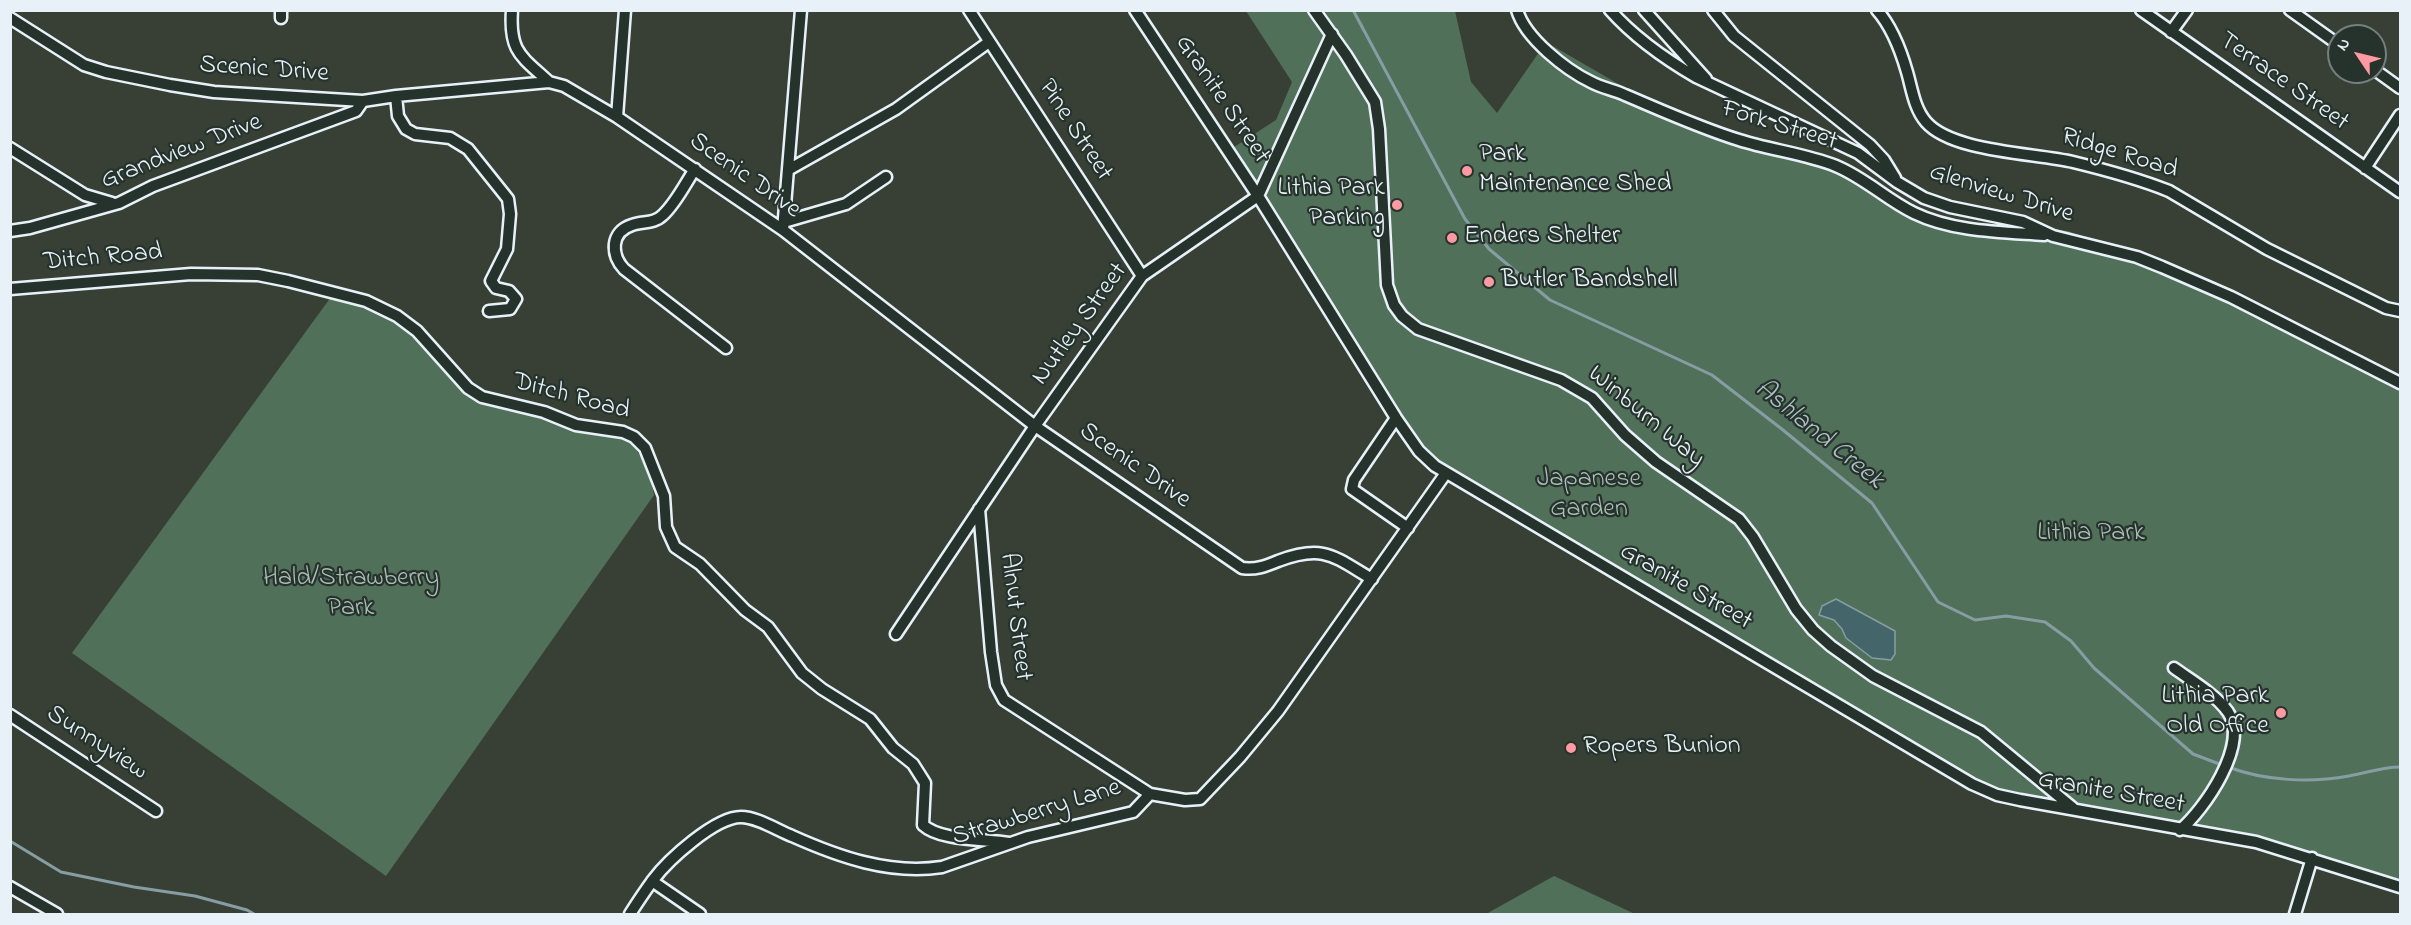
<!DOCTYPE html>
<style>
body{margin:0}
#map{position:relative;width:2411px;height:925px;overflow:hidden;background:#384036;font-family:"Indie Flower",sans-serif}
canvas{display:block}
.frame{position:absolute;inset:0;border:12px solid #e8f1f8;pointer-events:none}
.north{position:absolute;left:2327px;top:24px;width:60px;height:60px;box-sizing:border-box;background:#26332d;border:2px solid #747f7e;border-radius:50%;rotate:305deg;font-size:16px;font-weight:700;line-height:24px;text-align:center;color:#e8f1f8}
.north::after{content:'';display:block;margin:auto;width:21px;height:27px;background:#ff9aa2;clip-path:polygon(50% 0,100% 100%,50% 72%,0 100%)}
</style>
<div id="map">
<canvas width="2411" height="925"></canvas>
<div class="frame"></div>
<div class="north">N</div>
</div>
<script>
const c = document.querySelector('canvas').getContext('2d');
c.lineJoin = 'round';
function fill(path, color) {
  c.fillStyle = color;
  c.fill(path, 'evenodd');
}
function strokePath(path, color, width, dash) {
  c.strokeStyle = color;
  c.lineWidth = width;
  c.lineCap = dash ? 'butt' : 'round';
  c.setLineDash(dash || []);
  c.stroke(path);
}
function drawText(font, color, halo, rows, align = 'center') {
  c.font = font + ' "Indie Flower",sans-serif';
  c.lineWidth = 4.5;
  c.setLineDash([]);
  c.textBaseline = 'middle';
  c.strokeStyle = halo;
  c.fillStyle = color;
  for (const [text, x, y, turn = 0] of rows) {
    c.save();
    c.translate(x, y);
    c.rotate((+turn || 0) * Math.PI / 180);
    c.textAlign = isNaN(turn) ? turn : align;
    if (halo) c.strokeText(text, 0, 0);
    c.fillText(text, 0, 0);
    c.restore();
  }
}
const green = new Path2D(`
 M1246 11H1455L1471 82 1497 113 1546 42 1639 96 1730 133 1813 153 1853 168 1903 201 1926 213 1949 221 2068 231 2162 267 2400 383V887L2312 858 1997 795 1426 459 1228 151 1276 120 1292 82Z
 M331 297 372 309 413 334 472 397 543 418 581 432 629 438 649 470 654 495 386 876 72 653Z
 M1554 876 1635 914H1486Z`);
const water = new Path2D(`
 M1836 599 1895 631V654L1891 660 1872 658 1846 638 1842 629 1834 620 1819 615 1822 606Z`);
const stream = new Path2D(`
 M1353 10 1465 219 1489 249 1550 300 1712 375 1783 430 1872 503 1938 602 1975 620 2006 616 2045 622 2071 641 2094 668 2193 754 2222 765
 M2228 767C2265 781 2310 783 2349 776 2366 773 2383 767 2400 767
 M10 841 61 872 134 887 195 896 247 910 254 914`);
const minor = new Path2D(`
 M512 10C509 52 521 56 549 82
 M969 10 1142 276
 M1135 10 1258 196 1396 418 1419 451 1435 466 1972 784 1997 795 2020 800 2256 842 2400 887
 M1314 10 1346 55 1375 102 1379 129 1387 285 1394 305 1402 316 1418 329 1561 380 1592 398 1625 435 1656 462 1739 519 1753 537 1796 609 1813 630 1831 646 1873 676 1981 732 2073 808
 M1517 10C1525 38 1566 70 1591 82 1602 88 1614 90 1625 95 1663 111 1700 128 1739 140 1770 150 1806 154 1836 166 1865 178 1887 200 1914 213 1953 232 2002 232 2044 235
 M1610 10C1634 37 1665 59 1696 77L1858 153 1897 182 1924 198 1950 207 2023 222 2053 236 2137 257 2162 267 2231 297 2400 383
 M1644 10 1706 79
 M1713 10 1734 36 1870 145 1884 160 1895 178
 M1877 10C1892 27 1901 51 1907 72 1912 89 1914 108 1926 122 1952 152 2034 153 2073 162 2106 170 2139 179 2169 191L2267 249 2386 308 2400 311
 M2141 10 2400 192
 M2290 10 2339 45
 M10 18 84 65 106 72 170 85 214 92 363 101 396 96 549 82 564 86 617 117 783 230 1035 426 1242 568C1256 570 1266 566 1278 561 1324 544 1333 556 1372 579
 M281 18V10
 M2171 32 2187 10
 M2375 70 2400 88
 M396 96 398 116 406 129 415 134 450 138 468 149 508 199 510 214 507 249 491 281 496 288 509 291 516 299 510 309 489 311
 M617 117 625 10
 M10 148 85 195 112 203
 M2365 168 2400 115
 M695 169C685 184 676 203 663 215 654 224 643 221 632 225 610 232 611 255 624 269L726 348
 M788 170 896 109 989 42
 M784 222 846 204 886 177
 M783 230 801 10
 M10 231 30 228 119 203 153 186 356 111 363 101
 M10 289 191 274 258 275 288 281 366 301 397 316 417 331 468 388 482 397 544 412 576 425 623 432 634 437 645 448 664 496 666 527 675 547 700 564 745 610 768 627 802 673 822 689 870 719 893 748 913 764 925 783 923 825C940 841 985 839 1009 843
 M1396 418 1354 480 1352 489 1408 528
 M979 509 991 652 996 685 1004 700 1150 794 1185 800 1200 799 1240 757 1278 711 1446 473
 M896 634 1035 426 1142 276 1258 196 1332 34
 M2174 668C2192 681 2215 694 2228 712 2250 744 2204 810 2180 830
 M10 715 156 811
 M652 881 700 914
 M10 887 57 914
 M630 914C637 903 645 891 653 880 668 860 715 817 741 817 757 817 777 830 792 836 839 857 890 875 942 867L1028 837 1133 812 1150 794
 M2295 914 2312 858`);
const markers = [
 [1467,171,6,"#ff9aa2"],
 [1397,205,6,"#ff9aa2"],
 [1452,238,6,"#ff9aa2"],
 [1489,282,6,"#ff9aa2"],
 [2281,713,6,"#ff9aa2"],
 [1571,748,6,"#ff9aa2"]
];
const streetNames = [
 ["Scenic Drive",264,71,4],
 ["Terrace Street",2283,83,35],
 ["Granite Street",1221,100,56],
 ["Fork Street",1779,127,17],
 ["Pine Street",1074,131,57],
 ["Grandview Drive",182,153,-21],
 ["Ridge Road",2119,155,17],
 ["Scenic Drive",744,177,35],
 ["Glenview Drive",2001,195,17],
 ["Ditch Road",103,259,-5],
 ["Nutley Street",1081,325,-54],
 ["Ditch Road",571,398,15],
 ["Winburn Way",1645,418,40],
 ["Scenic Drive",1134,467,35],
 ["Granite Street",1685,588,30],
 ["Alnut Street",1014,617,83],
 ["Sunnyview",96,744,33],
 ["Granite Street",2111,794,10],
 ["Strawberry Lane",1037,814,-17]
];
const poiNames = [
 ["Park",1479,156],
 ["Maintenance Shed",1479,186],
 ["Lithia Park",1385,190,"right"],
 ["Parking",1385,220,"right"],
 ["Enders Shelter",1464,238],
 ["Butler Bandshell",1501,282],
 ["Lithia Park",2269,698,"right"],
 ["Old Office",2269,728,"right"],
 ["Ropers Bunion",1583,748]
];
const parkNames = [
 ["Japanese",1589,481],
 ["Garden",1589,511],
 ["Lithia Park",2091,535],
 ["Hald/Strawberry",351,580],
 ["Park",351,610]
];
const waterNames = [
 ["Ashland Creek",1818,436,39]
];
fill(green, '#517059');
fill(water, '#44666a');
strokePath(water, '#869ea3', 1.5);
strokePath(stream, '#869ea3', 3);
strokePath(minor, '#e8f1f8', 15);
strokePath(minor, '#26332d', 10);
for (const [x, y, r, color] of markers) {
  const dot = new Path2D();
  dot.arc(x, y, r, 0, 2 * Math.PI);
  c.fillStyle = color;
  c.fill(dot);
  strokePath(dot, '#26332d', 2);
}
drawText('26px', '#e8f1f8', '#26332d', streetNames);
drawText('26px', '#e8f1f8', '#26332d', poiNames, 'left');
drawText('26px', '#acbdb8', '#26332d', parkNames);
drawText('italic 27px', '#afc0c6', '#26332d', waterNames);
</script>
